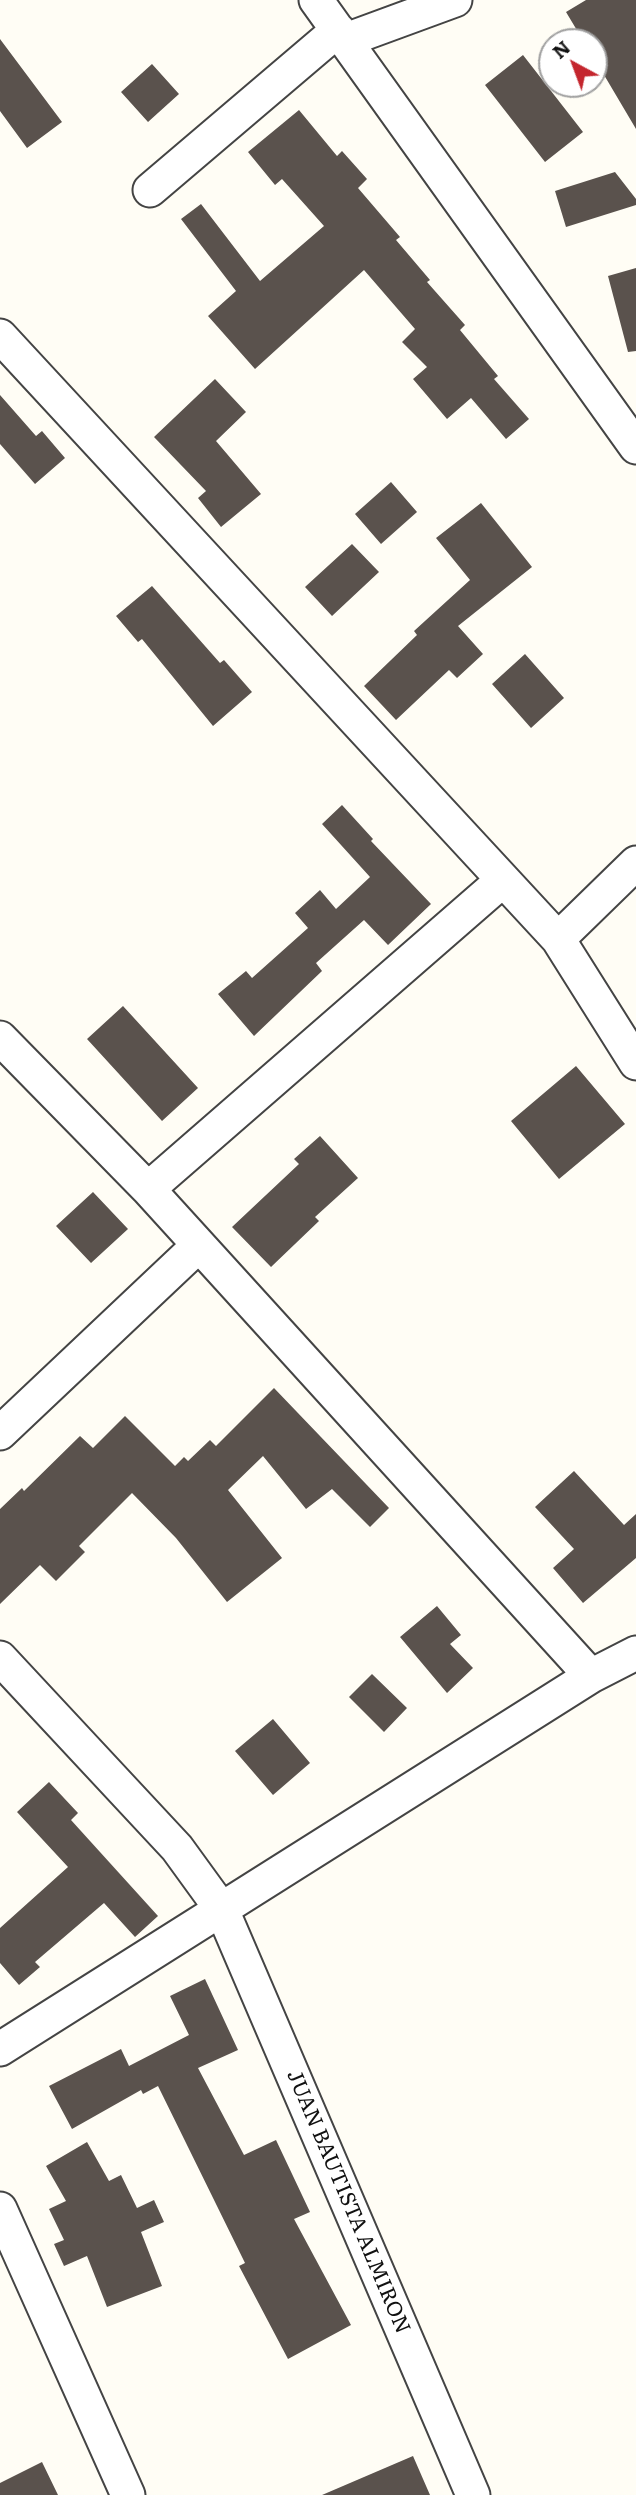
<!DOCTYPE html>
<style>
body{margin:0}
#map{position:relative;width:636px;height:2495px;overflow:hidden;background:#fffdf5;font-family:Literata,serif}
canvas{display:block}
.north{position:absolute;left:538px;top:28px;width:70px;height:70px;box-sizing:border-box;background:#fff;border:2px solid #a0a0a0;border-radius:50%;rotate:319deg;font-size:19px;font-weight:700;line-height:28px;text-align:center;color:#111}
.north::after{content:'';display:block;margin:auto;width:24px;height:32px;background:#c4262e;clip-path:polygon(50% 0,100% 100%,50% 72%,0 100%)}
</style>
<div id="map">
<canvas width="636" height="2495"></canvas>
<div class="north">N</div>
</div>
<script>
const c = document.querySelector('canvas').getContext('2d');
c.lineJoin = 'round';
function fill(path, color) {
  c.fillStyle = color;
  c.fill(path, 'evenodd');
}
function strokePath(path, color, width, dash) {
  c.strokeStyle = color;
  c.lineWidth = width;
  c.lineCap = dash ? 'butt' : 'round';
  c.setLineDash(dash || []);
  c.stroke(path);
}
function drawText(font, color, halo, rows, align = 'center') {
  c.font = font + ' Literata,serif';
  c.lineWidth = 7;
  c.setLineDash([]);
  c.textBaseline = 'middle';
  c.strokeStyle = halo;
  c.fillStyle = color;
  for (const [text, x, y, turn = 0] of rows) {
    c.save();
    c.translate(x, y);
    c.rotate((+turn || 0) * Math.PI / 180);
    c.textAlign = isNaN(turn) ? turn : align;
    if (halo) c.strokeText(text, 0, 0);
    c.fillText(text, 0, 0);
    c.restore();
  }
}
const building = new Path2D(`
 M586 0H636V129L594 58V42H584L566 12Z
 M0 39 62 122 27 148 0 111Z
 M523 55 583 132 545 162 485 85Z
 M152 64 179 94 148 122 121 92Z
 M299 110 337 156 342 151 367 179 358 188 400 237 396 240 430 280 427 282 465 325 460 330 498 376 494 379 529 419 506 439 471 398 447 419 413 379 427 367 402 342 415 329 364 270 255 369 208 316 236 291 181 219 201 204 260 281 324 226 282 179 275 185 248 152Z
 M615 172 636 199V205L566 227 555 191Z
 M636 268V351L628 352 608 276Z
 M215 379 246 412 216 441 261 494 221 527 198 498 206 491 154 437Z
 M0 395 36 436 42 431 65 458 35 484 0 444Z
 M391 482 417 512 381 544 355 514Z
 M481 503 532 567 458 626 483 654 457 678 449 670 396 720 364 686 417 635 414 631 470 580 436 538Z
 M352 544 379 572 332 616 305 587Z
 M152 586 220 663 224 660 252 692 213 726 142 639 138 642 116 616Z
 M525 654 564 698 531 728 492 684Z
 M342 805 373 839 371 841 431 904 388 945 364 920 316 963 322 971 254 1036 218 994 246 971 252 978 308 928 295 913 320 890 336 909 370 877 322 824Z
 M123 1006 198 1088 162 1121 87 1039Z
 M576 1066 625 1124 559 1179 511 1121Z
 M320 1136 358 1178 315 1217 319 1221 271 1267 232 1227 299 1164 294 1159Z
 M93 1192 128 1229 91 1263 56 1226Z
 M274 1388 389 1508 370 1527 332 1489 306 1509 263 1456 228 1490 282 1558 227 1602 176 1538 132 1493 79 1546 85 1552 56 1581 40 1565 0 1604V1509L22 1488 24 1491 80 1436 93 1448 125 1416 175 1466 184 1457 188 1461 210 1440 216 1446Z
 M574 1471 624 1525 636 1514V1558L583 1603 553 1568 574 1549 535 1507Z
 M437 1606 461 1635 450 1644 473 1668 447 1693 400 1637Z
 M372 1674 407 1708 384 1732 349 1697Z
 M273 1719 310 1763 273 1795 235 1751Z
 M49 1782 78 1813 71 1820 158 1916 135 1937 104 1903 35 1962 40 1967 19 1985 0 1963V1928L68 1867 17 1812Z
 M205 1979 238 2050 198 2068 244 2155 276 2140 310 2212 294 2219 351 2325 288 2359 239 2266 245 2263 158 2086 143 2094 141 2090 72 2129 49 2086 121 2049 129 2066 189 2035 170 1996Z
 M87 2142 109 2181 121 2175 137 2208 154 2200 164 2222 141 2232 162 2286 107 2307 87 2256 64 2266 54 2244 64 2240 49 2209 66 2201 46 2166Z
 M413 2456 430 2495H322Z
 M42 2462 58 2495H0V2483Z`);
const street = new Path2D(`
 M316 0 636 447
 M346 40 455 0
 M150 190 338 30
 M0 336 558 939 636 1063
 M558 939 636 863
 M0 1038 148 1189 591 1676
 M148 1189 503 880
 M0 1433 199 1245
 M0 1658 177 1848 222 1910 473 2495
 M0 2049 591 1676 636 1653
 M0 2209 128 2495`);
const streetNames = [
 ["JUAN BAUTISTA ALMIRON",348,2202,67]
];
fill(building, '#5a524d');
strokePath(street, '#444', 37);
strokePath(street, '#fff', 33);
drawText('21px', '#111', '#fff', streetNames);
</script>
